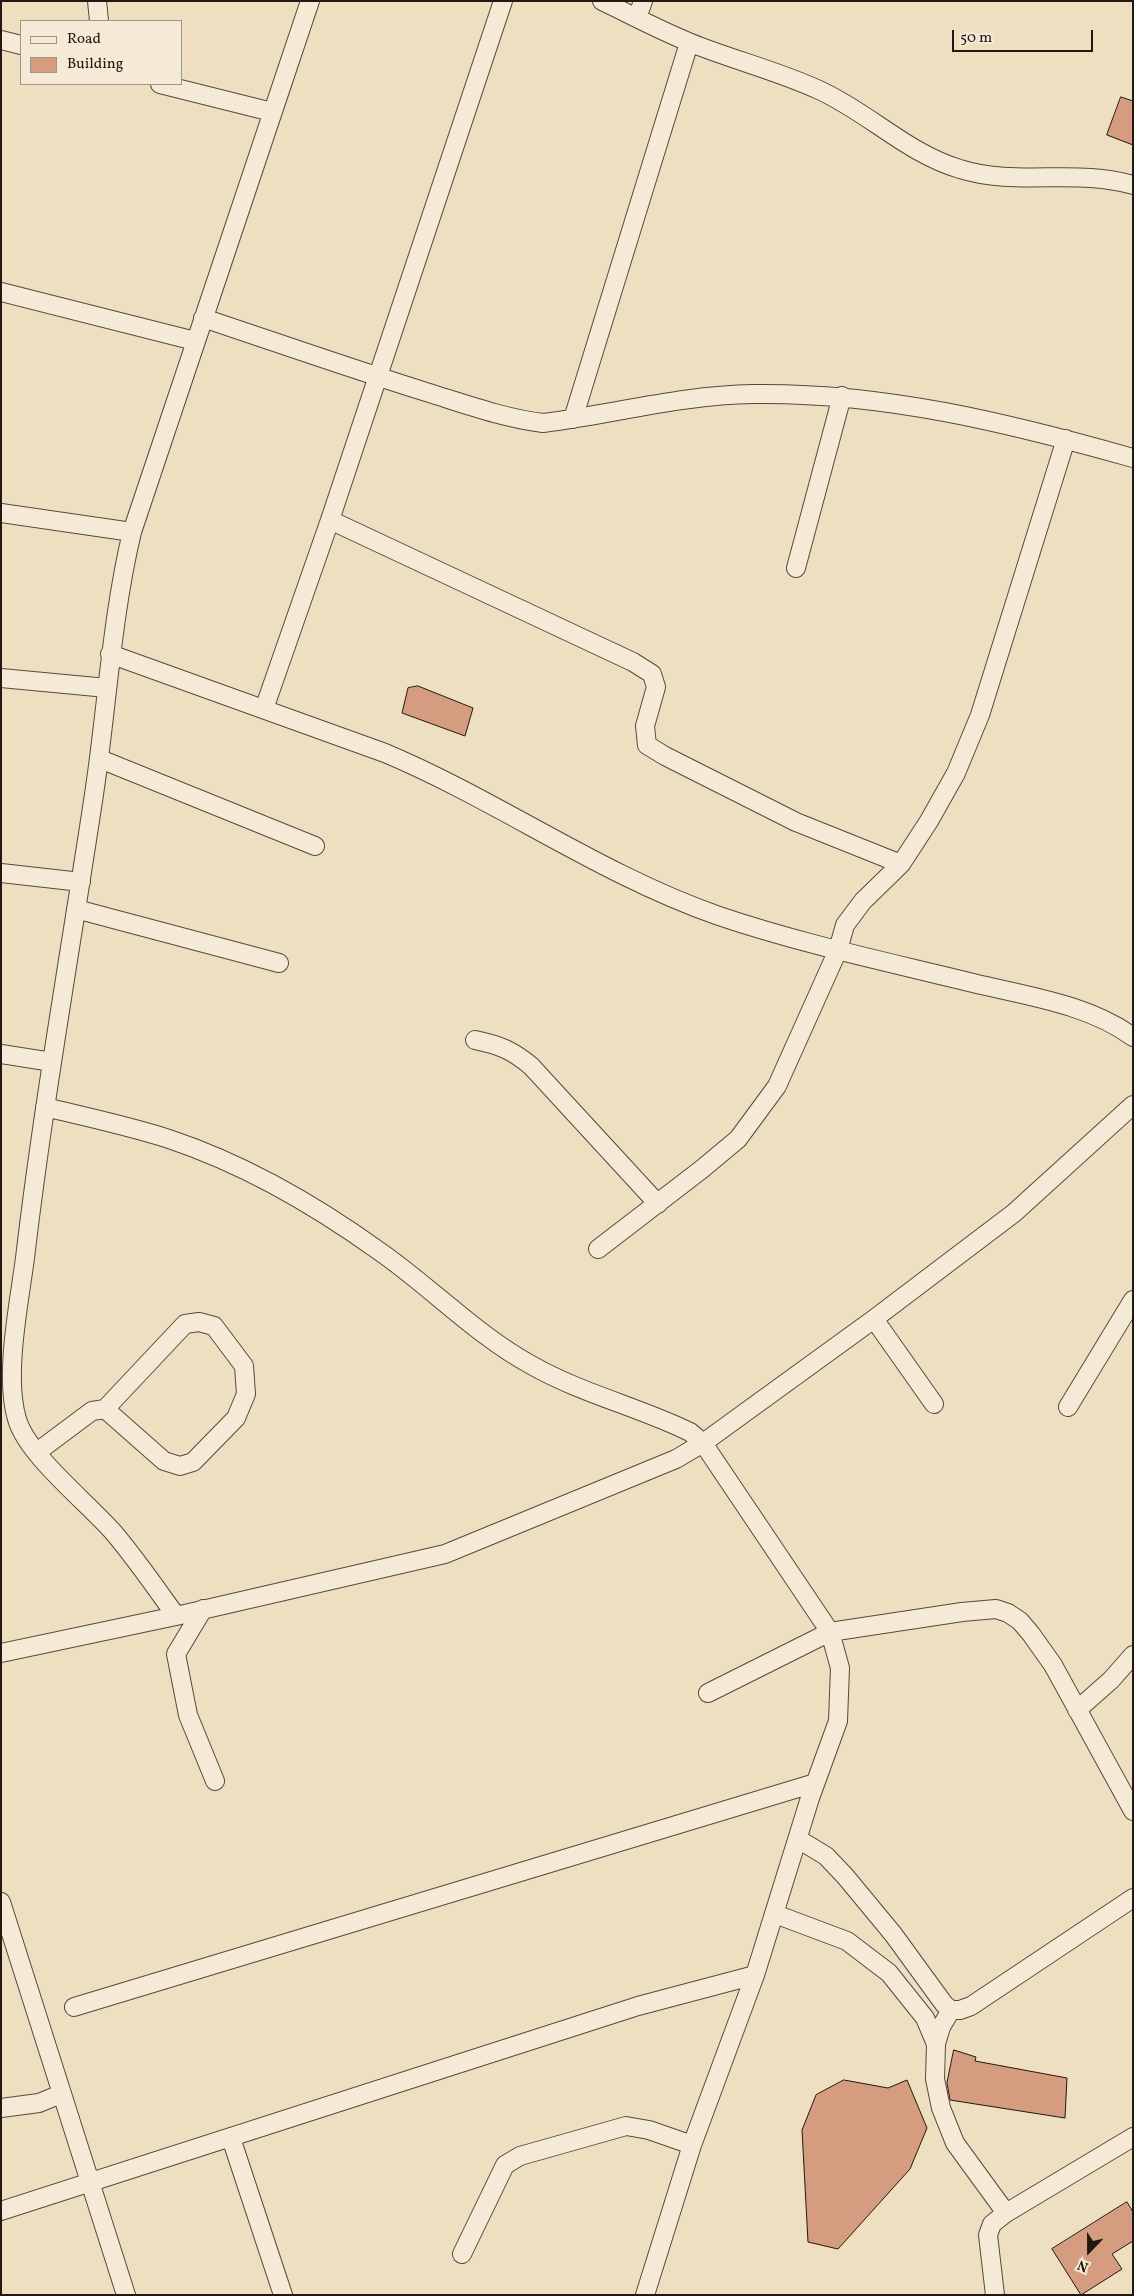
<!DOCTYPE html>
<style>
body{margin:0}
#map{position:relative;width:1134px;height:2296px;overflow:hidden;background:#eedfc0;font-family:Vollkorn,serif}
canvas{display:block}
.frame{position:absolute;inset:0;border:2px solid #221811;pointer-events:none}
.legend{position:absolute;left:20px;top:20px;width:162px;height:65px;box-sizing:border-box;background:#f4ead6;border:1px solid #a09687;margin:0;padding:6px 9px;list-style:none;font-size:15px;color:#221811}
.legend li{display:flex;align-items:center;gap:10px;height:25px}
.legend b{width:25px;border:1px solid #a09687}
.north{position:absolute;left:1064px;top:2226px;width:50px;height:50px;-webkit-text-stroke:4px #f4ead6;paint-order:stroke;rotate:202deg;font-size:14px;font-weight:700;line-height:20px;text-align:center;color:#221811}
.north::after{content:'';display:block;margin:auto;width:18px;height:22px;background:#221811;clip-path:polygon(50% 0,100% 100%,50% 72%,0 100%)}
.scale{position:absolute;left:952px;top:30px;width:141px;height:22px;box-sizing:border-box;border:2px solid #221811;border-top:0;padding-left:6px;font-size:15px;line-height:18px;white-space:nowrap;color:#221811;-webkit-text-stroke:4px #f4ead6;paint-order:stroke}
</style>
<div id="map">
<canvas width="1134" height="2296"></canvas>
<div class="frame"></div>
<ul class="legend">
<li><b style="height:6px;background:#f4ead6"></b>Road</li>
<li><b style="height:14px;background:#d59c7f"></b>Building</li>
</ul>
<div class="north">N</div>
<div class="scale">50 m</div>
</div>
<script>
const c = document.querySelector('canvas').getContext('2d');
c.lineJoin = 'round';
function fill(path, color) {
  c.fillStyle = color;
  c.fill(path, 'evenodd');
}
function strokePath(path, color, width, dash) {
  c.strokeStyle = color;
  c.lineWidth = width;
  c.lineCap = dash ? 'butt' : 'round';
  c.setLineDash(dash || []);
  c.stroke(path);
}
const building = new Path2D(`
 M1121 97 1133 101V145L1107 135Z
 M418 686 473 708 465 736 402 713 408 688Z
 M954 2050 976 2057 975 2061 1067 2078 1065 2118 950 2100 947 2083Z
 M844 2080 888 2088 907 2080 927 2128 910 2169 838 2249 808 2242 802 2130 816 2095Z
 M1127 2202 1133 2212V2241L1112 2254 1122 2269 1081 2295 1052 2249Z`);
const minor = new Path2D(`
 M97 1 99 21
 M602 1C631 15 661 31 691 43 733 60 778 71 819 90 868 112 908 154 960 169 1016 187 1077 168 1133 185
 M637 18 643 1
 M1 40 21 45
 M160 84 272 112
 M1 292 195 341
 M203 318C278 343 352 369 426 392 465 404 503 418 543 423 613 414 683 395 753 394 883 392 1009 423 1133 458
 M573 419 689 43
 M1 513 132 532
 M330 520 633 662 652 674 656 687 645 726 647 745 665 756 796 822 901 864
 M796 568 842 396
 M110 654 385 753C499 801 601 875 719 916 802 944 888 962 973 983 1026 996 1088 1004 1133 1037
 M1 678 107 688
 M264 709 330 520 503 1
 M100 759 315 846
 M1 873 81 882
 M76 909 279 963
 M475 1040C499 1045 512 1050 531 1066L658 1204
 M1 1054 52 1062
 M45 1107C86 1117 129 1126 169 1139 244 1164 315 1205 379 1251 431 1287 477 1336 533 1366 583 1394 639 1407 690 1432L703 1443 830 1632 840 1668 838 1721 810 1798 755 1975 692 2145 645 2295
 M598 1249 702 1169 738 1139 777 1086 838 950 845 925 863 901 901 864 929 821 956 773 980 715 1066 439
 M874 1319 934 1404
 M1068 1407 1133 1300
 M37 1452 92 1411 105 1409 185 1324 199 1322 214 1326 244 1366 246 1394 236 1418 193 1462 180 1466 164 1461 105 1409
 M203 1609 176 1654 188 1715 215 1781
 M176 1616C156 1588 136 1559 114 1533 88 1503 27 1455 17 1419 4 1376 19 1304 25 1258 43 1105 70 953 93 801 107 711 111 620 132 532L310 1
 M1 1653 176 1616 445 1554 676 1459 703 1443 874 1319 1014 1213 1133 1105
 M708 1693 830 1632 962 1612 996 1609 1008 1613 1020 1621 1031 1634 1053 1665 1133 1811
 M1077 1710 1111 1680 1133 1655
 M798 1839 826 1856 845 1876 893 1934 944 2004 951 2010H960L971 2006 1133 1898
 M1 1902 126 2295
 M775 1914 847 1941 889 1973 925 2018 936 2044 935 2079 941 2108 955 2143 1006 2213
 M74 2007 815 1783
 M936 2044 941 2027 951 2010
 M1 2108 39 2103 61 2094
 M231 2138 283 2295
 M1 2211 638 2006 755 1975
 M462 2254 505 2165 520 2156 626 2126 649 2130 692 2145
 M995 2295 988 2235 992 2224 1006 2213 1133 2137`);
fill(building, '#d59c7f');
strokePath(building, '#221811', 1);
strokePath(minor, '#554a3d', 20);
strokePath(minor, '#f4ead6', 18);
</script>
